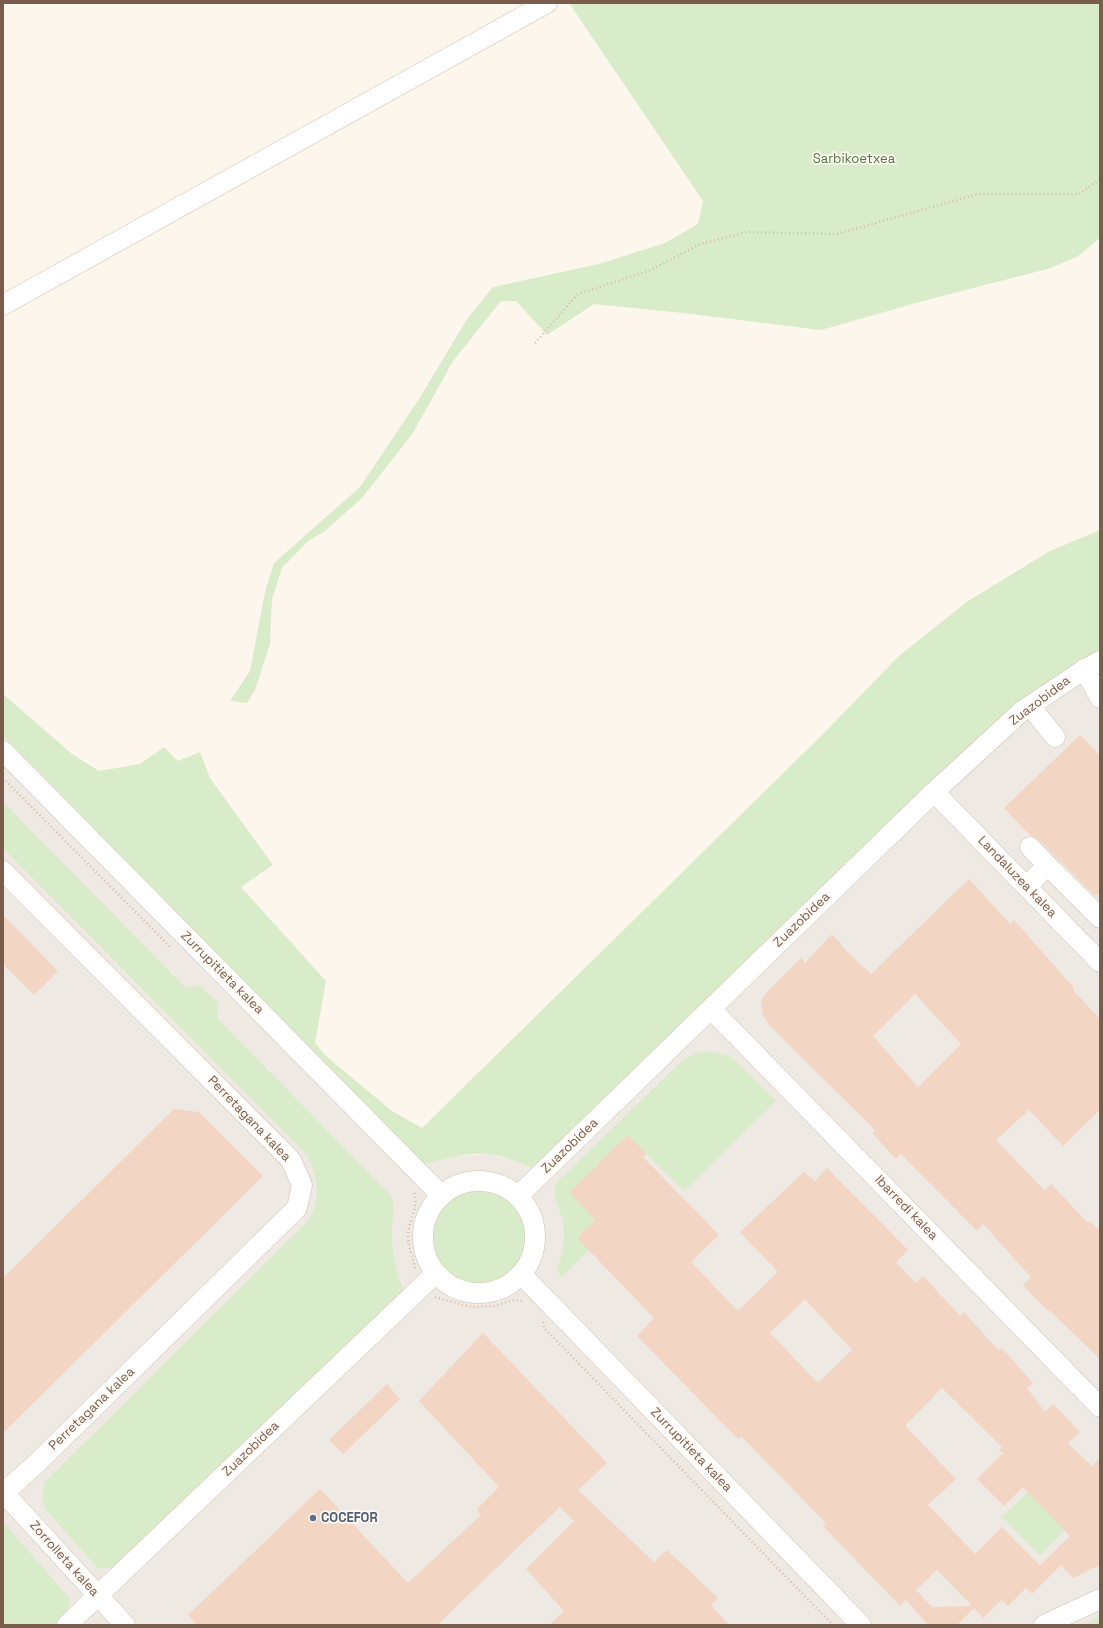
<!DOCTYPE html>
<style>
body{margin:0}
#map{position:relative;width:1103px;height:1628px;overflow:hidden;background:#fdf6ec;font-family:"Space Grotesk",sans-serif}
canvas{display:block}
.frame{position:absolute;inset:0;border:4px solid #7a5c4d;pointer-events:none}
</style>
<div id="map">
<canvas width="1103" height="1628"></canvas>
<div class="frame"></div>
</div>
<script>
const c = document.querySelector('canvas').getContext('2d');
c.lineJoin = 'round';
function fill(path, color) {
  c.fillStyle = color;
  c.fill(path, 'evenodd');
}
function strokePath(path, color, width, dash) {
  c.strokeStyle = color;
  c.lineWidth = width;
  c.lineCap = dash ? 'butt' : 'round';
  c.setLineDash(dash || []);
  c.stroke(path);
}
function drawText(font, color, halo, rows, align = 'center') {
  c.font = font + ' "Space Grotesk",sans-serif';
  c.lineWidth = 3.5;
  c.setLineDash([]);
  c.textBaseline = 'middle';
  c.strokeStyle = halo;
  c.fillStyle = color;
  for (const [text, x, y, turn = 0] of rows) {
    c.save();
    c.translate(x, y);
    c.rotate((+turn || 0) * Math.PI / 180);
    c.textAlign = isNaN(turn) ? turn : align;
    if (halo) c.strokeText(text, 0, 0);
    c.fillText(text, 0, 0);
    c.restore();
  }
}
const industrial = new Path2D(`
 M1100 652V1625H3V736L424 1164 456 1156 489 1154 513 1160 532 1168 947 768Z`);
const green = new Path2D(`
 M569 3H1100V238L1078 256 1051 268 923 301 821 330 683 313 594 304 547 335 516 301H501L453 361 413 433 362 498 325 531 308 541 282 568 272 599 270 644 255 690 247 703 230 701 250 671 265 592 274 563 360 487 419 399 467 319 493 287 599 264 665 243 698 224 703 201Z
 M1100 530V652L947 768 532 1168C518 1162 503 1155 488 1154 466 1152 445 1159 424 1164L3 736V694L72 754 99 771 140 764 164 747 178 761 200 752 210 778 273 865 241 887 326 981 315 1043 326 1056 392 1111 422 1128 822 735 900 655 968 601 1050 551Z
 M3 802 185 987 200 986 218 1003 217 1018 391 1196C397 1212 391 1221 392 1236 392 1253 397 1276 404 1291L117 1565 110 1568 99 1569 46 1510 42 1497 45 1482 307 1222C322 1202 318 1175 306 1154L3 848Z
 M709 1051 727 1055 737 1062 776 1101 684 1191 628 1135 569 1192 587 1211 624 1192 577 1238 589 1250 562 1277 557 1271C562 1255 566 1238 563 1221 560 1208 552 1198 555 1184L681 1062C691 1055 698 1052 709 1051Z
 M431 1237a47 47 0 1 1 94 0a47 47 0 1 1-94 0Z
 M1073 1448 1035 1499 1060 1525 1100 1495 1040 1555 1002 1517Z
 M5 1524 70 1599 67 1613 56 1625H3V1526Z
 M1100 1617V1625H1084Z`);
const building = new Path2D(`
 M1080 735 1100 756V892L1095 896 1038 839 1031 836 1004 808Z
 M969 879 1010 924 1014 920 1074 988 1073 990 1100 1019V1110L1063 1146 1029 1110 996 1140 1045 1191 1051 1184 1088 1223 1090 1221 1100 1231V1359L1049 1310 1048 1311 1023 1285 1031 1277 983 1224 977 1231 901 1154 896 1159 872 1133 875 1130 769 1025 763 1015 761 1001 768 991 801 958 805 963 832 934 842 945 841 946 871 974ZM915 994 961 1044 918 1087 873 1036Z
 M3 915 58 971 34 995 3 964Z
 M174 1109 199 1112 263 1176 3 1433V1278Z
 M628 1135 647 1154 643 1157 719 1235 691 1262 738 1311 778 1272 740 1232 804 1172 815 1181 827 1168 908 1250 896 1262 916 1283 923 1276 960 1316 964 1312 999 1351 1002 1348 1033 1383 1027 1388 1045 1412 1053 1404 1080 1432 1068 1443 1092 1466 1100 1458V1565L1073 1578 1061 1565 1032 1594 1026 1588 1008 1606 1002 1600 983 1618 974 1608 957 1625H928L906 1600 900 1606 823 1526 826 1523 741 1436 738 1439 637 1336 654 1318 577 1238 595 1220 569 1192ZM805 1299 852 1350 818 1383 770 1333ZM942 1388 1002 1447 999 1450 1003 1453 977 1479 1004 1506 1023 1487 1070 1536 1040 1565 1002 1527 975 1554 928 1505 956 1479 905 1426ZM937 1570 971 1605V1606L932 1607 916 1590Z
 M483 1333 607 1463 578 1490 654 1562 667 1550 718 1598 711 1605 729 1625H549L564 1611 526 1569 574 1521 560 1507 437 1625H197L188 1615 320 1489 408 1583 481 1515 477 1509 499 1487 419 1401Z
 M387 1384 400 1399 343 1454 329 1440Z`);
const path = new Path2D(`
 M535 343 578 294 651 270 700 244 746 232 837 234 978 194H1079L1100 179
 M3 778 171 948
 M414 1193C419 1208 408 1221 408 1236 408 1248 414 1258 415 1270
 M435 1297 471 1307 494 1306 514 1300 523 1301
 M543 1322 544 1328 548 1332 833 1625`);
const minor = new Path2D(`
 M3 305 547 3
 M1084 669 1100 698
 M1030 706 1055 737
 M3 751 441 1195
 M934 792 1100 962
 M1030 847 1047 865
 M3 871 291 1160 302 1185 297 1208 38 1462 4 1493
 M1027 887 1047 865 1100 918
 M711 1009 1100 1407
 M423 1237a56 56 0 1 1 112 0a56 56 0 1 1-112 0Z
 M518 1196 934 792 1022 711 1082 671 1100 661
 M521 1274 861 1625
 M3 1492 125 1625
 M67 1625 436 1273
 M1044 1625 1100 1599`);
const markers = [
 [313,1518,4,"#5c6f8a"]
];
const parkNames = [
 ["Sarbikoetxea",854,159]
];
const streetNames = [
 ["Zuazobidea",1040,701,-37],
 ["Landaluzea kalea",1017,877,46],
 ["Zuazobidea",802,920,-44],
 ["Zurrupitieta kalea",222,973,45],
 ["Perretagana kalea",249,1119,46],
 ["Zuazobidea",570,1146,-44],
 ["Ibarredi kalea",906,1208,46],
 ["Perretagana kalea",92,1409,-44],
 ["Zuazobidea",251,1449,-44],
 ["Zurrupitieta kalea",691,1450,46],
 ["Zorrolleta kalea",64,1559,48]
];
const serviceNames = [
 ["COCEFOR",321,1518]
];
fill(industrial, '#efe9e4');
fill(green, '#d8ecc9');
fill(building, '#f3d5c3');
strokePath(minor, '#d1beb0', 21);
strokePath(path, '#d9b8a5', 2.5, [1, 3]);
strokePath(minor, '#fff', 20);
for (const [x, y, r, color] of markers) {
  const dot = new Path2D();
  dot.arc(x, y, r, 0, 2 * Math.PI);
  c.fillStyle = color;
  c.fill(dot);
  strokePath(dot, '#fffaf3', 1.5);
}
drawText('13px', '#537a41', '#fffaf3', parkNames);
drawText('13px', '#7a5c4d', '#fffaf3', streetNames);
drawText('bold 13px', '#4e5e75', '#fffaf3', serviceNames, 'left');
</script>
